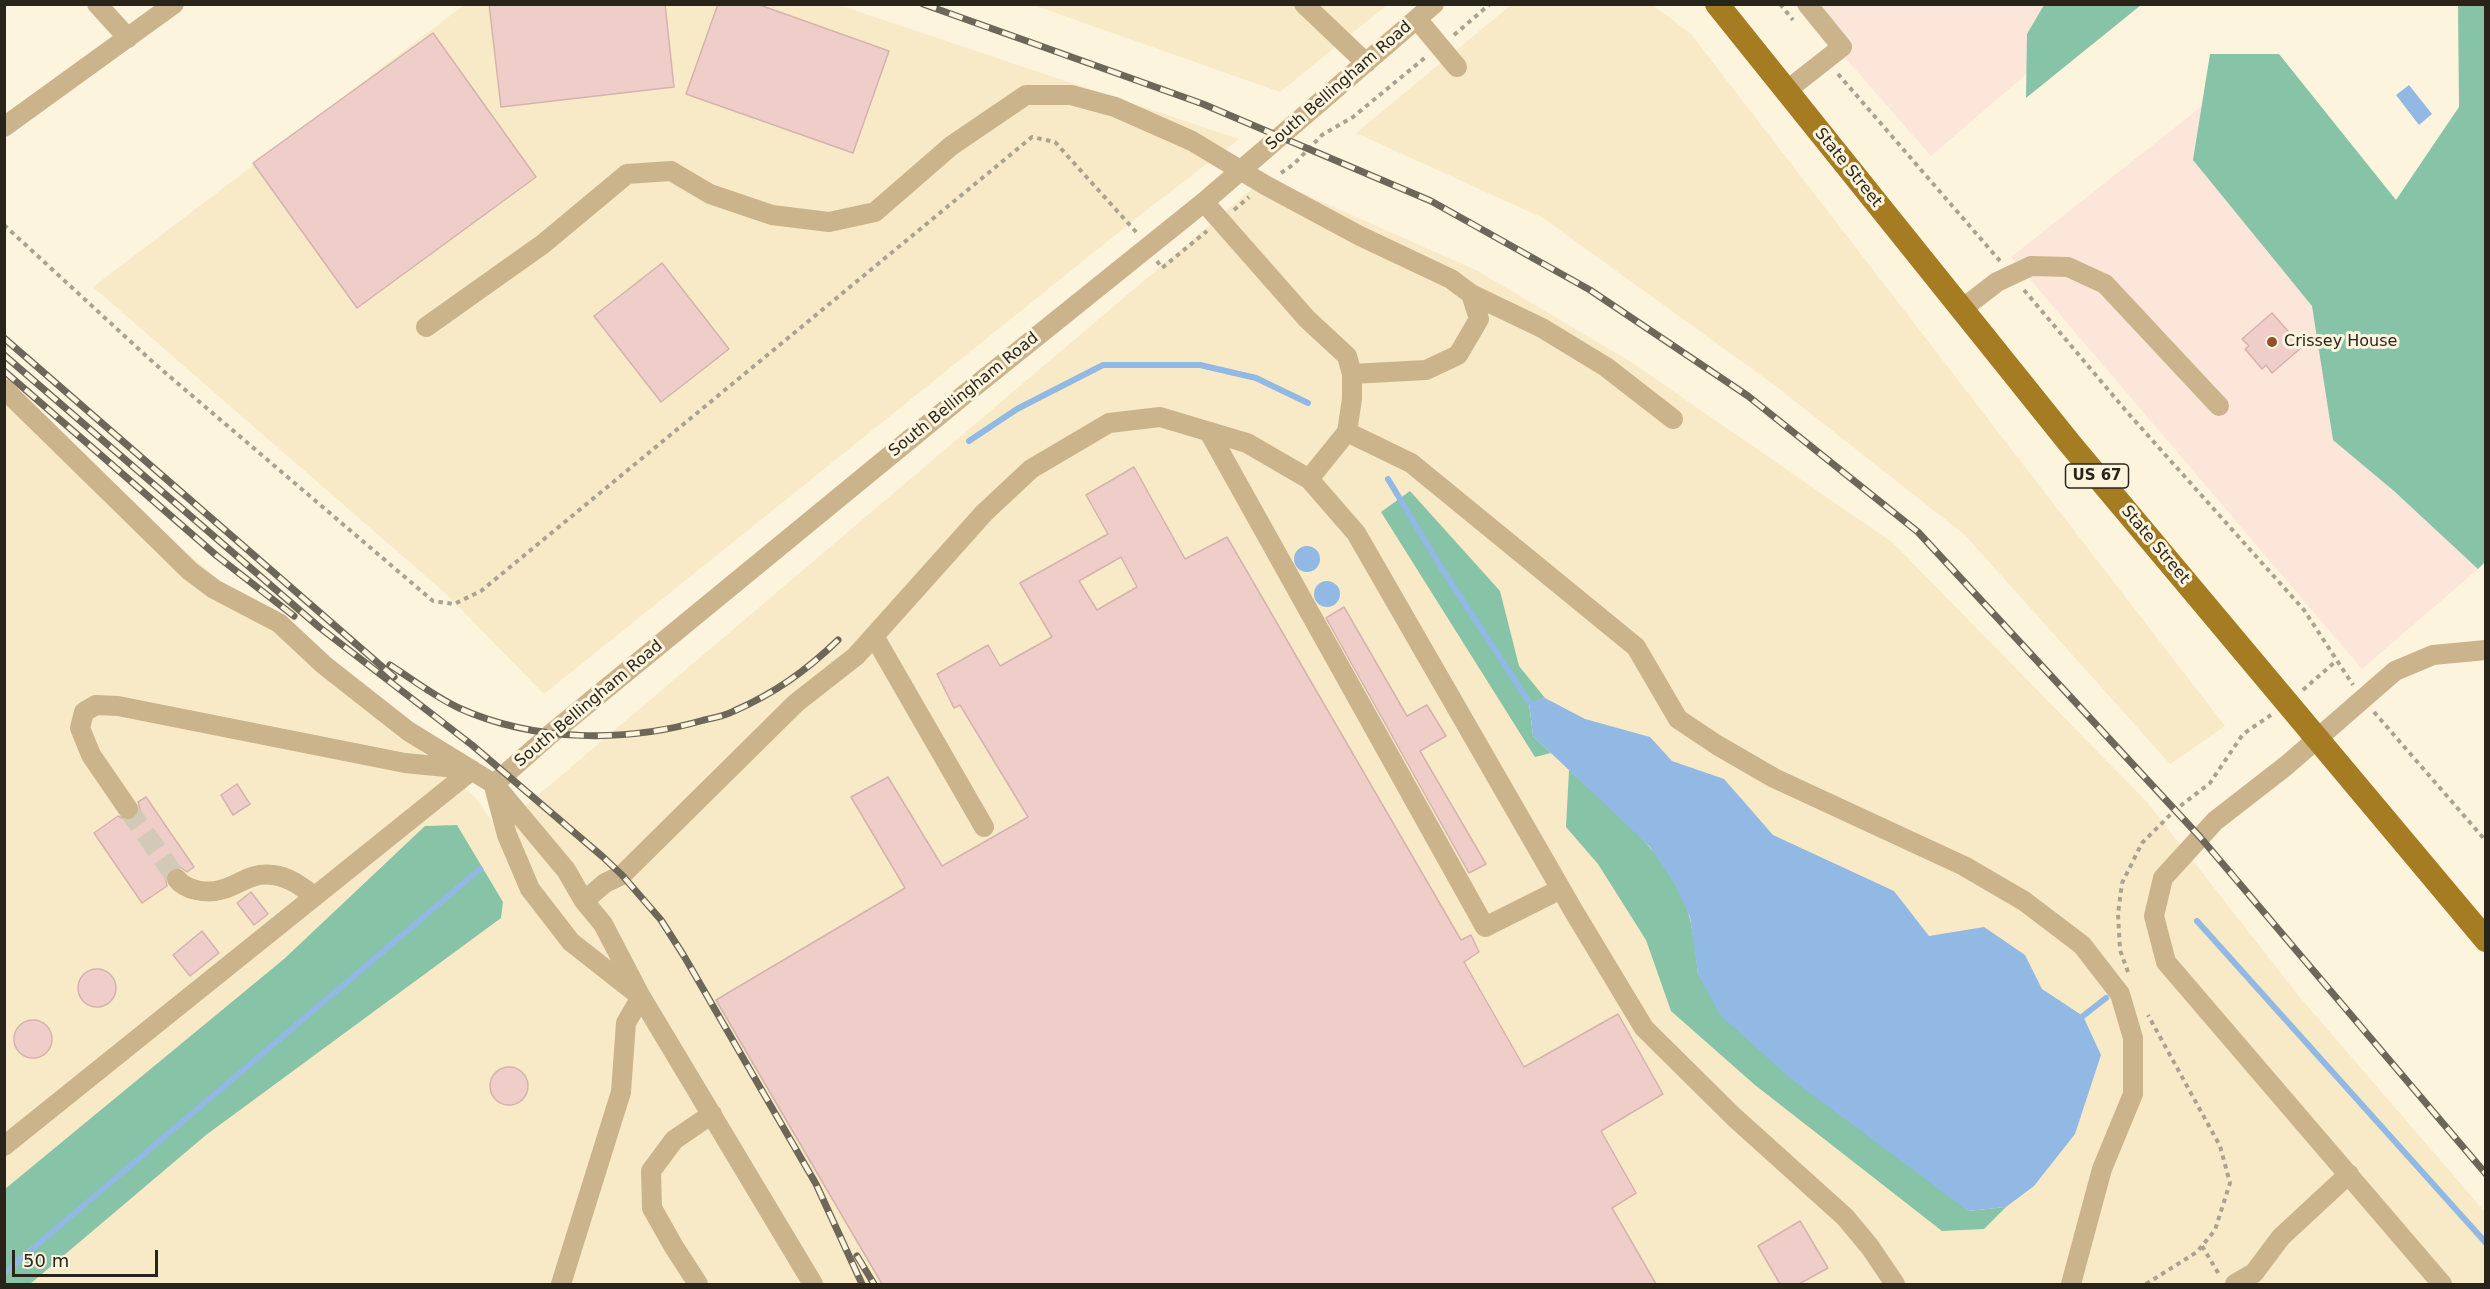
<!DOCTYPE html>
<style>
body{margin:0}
#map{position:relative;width:2490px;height:1289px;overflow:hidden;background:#fdf4de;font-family:"DejaVu Sans",sans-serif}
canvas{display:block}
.frame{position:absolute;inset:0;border:6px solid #28241a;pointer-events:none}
.scale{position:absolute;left:12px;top:1250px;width:146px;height:27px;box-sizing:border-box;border:3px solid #28241a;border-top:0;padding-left:8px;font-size:18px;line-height:21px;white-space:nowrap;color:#28241a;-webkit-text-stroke:4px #fdf4de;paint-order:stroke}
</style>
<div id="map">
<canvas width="2490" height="1289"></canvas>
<div class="frame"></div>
<div class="scale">50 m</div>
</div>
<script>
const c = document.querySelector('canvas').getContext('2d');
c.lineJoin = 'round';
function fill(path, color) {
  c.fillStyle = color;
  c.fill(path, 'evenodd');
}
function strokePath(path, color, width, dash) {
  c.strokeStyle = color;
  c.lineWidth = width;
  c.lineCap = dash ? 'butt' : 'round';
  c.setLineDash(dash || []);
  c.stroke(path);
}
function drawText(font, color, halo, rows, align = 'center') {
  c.font = font + ' "DejaVu Sans",sans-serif';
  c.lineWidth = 6;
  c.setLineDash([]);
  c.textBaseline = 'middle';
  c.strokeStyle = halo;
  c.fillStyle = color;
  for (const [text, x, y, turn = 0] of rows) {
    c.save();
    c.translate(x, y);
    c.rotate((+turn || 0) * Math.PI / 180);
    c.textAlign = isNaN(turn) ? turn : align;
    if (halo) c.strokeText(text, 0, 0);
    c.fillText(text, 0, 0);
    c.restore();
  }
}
const commercial = new Path2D(`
 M1799 5H2107L1931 156Z
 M2249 69 2485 309V563L2362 669 2011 257Z`);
const built = new Path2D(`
 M464 5H839L1239 139 1139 216 544 694 444 592 93 287Z
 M1033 5H1387L1280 92Z
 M1511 5H1653L1691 34 2225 726 2170 764 1965 535 1773 384 1543 218 1356 133Z
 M1266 177 1476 270 1631 362 1893 543 2147 802 2298 995 2485 1212V1284H5L4 398 475 797 498 829Z`);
const forest = new Path2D(`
 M2044 5V4L2141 5 2026 98 2027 34Z
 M2458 5H2486V561L2478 569 2394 491 2333 440 2312 306 2193 160 2210 54H2279L2396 200 2459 107Z
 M1410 491 1500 591 1519 666 1545 698 1529 703 1533 736 1551 753 1535 757 1381 512Z
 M1569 770C1613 811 1675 858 1690 919 1694 937 1696 956 1698 974L1968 1211 2006 1207 1984 1229 1942 1231 1755 1085 1671 1011 1646 940 1598 864 1566 827Z
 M457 825 503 902 501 918 206 1135 30 1284H5V1189L284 959 425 826Z`);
const water = new Path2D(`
 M2409 85 2432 114 2419 125 2396 95Z
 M1294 559a13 13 0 1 1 26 0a13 13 0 1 1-26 0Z
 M1314 594a13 13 0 1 1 26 0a13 13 0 1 1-26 0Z
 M1545 698 1585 719 1650 737 1672 761 1724 779 1773 835 1894 891 1929 936 1984 927 2025 955 2042 989 2083 1016 2101 1055 2075 1134 2034 1186 2006 1207 1968 1211 1791 1079 1720 1015 1698 974 1690 917 1675 885 1650 847 1533 736 1529 702Z`);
const stream = new Path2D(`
 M969 441 1017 409 1103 365H1200L1256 378 1308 403
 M1388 479 1442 569 1529 702
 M2197 921 2486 1243
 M2083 1016 2106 998
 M4 1273 480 869`);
const building = new Path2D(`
 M489 4H665L674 87 501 107Z
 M718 4H757L889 51 853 153 686 94Z
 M433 33 536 177 357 308 253 163Z
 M662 263 729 349 661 402 594 316Z
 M2272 313 2302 347 2272 373 2266 365 2262 369 2245 349 2249 346 2242 339Z
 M1134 467 1185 559 1227 537 1461 940 1471 935 1479 952 1464 962 1524 1067 1618 1014 1663 1094 1601 1131 1636 1193 1612 1208 1656 1284H882L716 1000 905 888 851 797 888 777 942 866 1028 817 960 705 954 708 937 674 988 645 1000 666 1052 637 1020 583 1108 534 1086 495ZM1121 557 1137 587 1097 610 1079 581Z
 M1344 607 1407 716 1427 705 1446 736 1420 751 1486 864 1469 873 1326 618Z
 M237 784 250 804 233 815 221 795Z
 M146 797 194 867 187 872 180 867 169 870 165 876 167 886 142 903 94 833 118 816 128 821 135 819 140 809 138 802Z
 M251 892 268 914 254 925 237 903Z
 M202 931 219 953 190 976 173 955Z
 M78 988a19 19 0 1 1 38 0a19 19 0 1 1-38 0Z
 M14 1039a19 19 0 1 1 38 0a19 19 0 1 1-38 0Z
 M490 1086a19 19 0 1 1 38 0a19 19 0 1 1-38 0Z
 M1800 1221 1828 1268 1799 1284H1780L1758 1246Z`);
const minorTunnel = new Path2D(`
 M128 809 177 879`);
const path = new Path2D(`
 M1780 4 1793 20
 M1454 35 1490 4
 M1838 74 2000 261
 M1281 173 1294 164 1322 135 1353 117 1427 56
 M1234 210 1249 197
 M4 225 155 364 433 601 454 604 481 591 1032 137 1055 142 1137 233
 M1157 261 1162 268 1207 231
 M2024 290 2127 412 2304 610 2353 685
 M2303 690 2336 661
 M2374 712 2486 841
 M2128 972 2120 950 2118 914 2122 883 2142 843 2175 810 2210 783 2243 734 2271 715
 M2202 1246 2220 1276
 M2146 1284 2197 1252 2215 1230 2230 1183 2220 1146 2148 1015`);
const minor = new Path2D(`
 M97 4 128 38
 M1304 4 1366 63
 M1417 19 1457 67
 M1786 91 1842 47 1807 4
 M4 127 174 4
 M1204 202 1307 319 1347 356 1352 374V399L1347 432 1309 479
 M1962 309 1997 282 2031 266 2068 267 2105 284 2219 406
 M426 327 543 244 627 174 671 171 710 194 772 215 829 222 875 212 951 146 1026 95H1071L1115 107 1192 141 1265 185 1360 236 1451 279 1471 294 1542 328 1606 367 1673 419
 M1352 374 1426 370 1458 355 1479 319 1471 294
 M4 389 190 571 214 589 279 623 324 665 408 731 494 784 566 870 584 901 603 924 641 997 813 1284
 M1209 432 1485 927 1561 889
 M1347 432 1411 463 1636 647 1678 719 1717 745 1774 778 1964 866 2024 901 2082 945 2120 994 2133 1038V1094L2102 1169 2071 1284
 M874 636 984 827
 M494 784 552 733 959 399 1204 202 1434 4
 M495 790 507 835 530 889 571 942 641 997 626 1023 621 1092 561 1284
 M128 809 91 755 80 728 84 712 96 705 118 706 405 763 466 769
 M177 879C185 890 207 894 220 890 240 886 248 872 273 875 290 877 302 887 314 896
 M584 901 605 883 622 875 796 703 856 656 984 513 1031 469 1109 423 1160 417 1247 443 1309 479 1356 533 1573 910 1644 1028 1734 1117 1845 1217 1870 1247 1895 1284
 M4 1146 472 770
 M698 1284 674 1247 652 1208 651 1171 674 1140 712 1114
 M2235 1284 2254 1273 2281 1237 2349 1174
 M2442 1284 2166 962 2154 916 2163 878 2215 821 2287 765 2395 671 2433 655 2486 650`);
const major = new Path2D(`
 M1717 4 2071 445 2486 940`);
const rail = new Path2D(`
 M923 4 1203 104 1431 201 1590 290 1748 396 1918 532 2200 837 2486 1174
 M4 338 394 677
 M4 355 319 627 472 745 603 857 622 875 661 920 684 956 816 1184 862 1284
 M4 371 217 556 294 616
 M390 665C412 679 435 697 459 708 534 742 626 743 704 720 714 718 725 716 734 711 775 693 806 671 838 640
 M857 1256 874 1284`);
const markers = [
 [2272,342,6,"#954f26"]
];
const shields = [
 [2097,476,63]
];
const shieldNames = [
 ["US 67",2097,476]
];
const streetNames = [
 ["South Bellingham Road",1339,86,-41],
 ["State Street",1848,168,51],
 ["South Bellingham Road",964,395,-39],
 ["State Street",2155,545,50],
 ["South Bellingham Road",589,704,-40]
];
const poiNames = [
 ["Crissey House",2284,342]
];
fill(commercial, '#fce6d9');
fill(built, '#f8eac7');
fill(forest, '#87c3a7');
fill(water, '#91b9e3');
strokePath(stream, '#91b9e3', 6);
fill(building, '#efcec9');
strokePath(building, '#d4b3af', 1.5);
strokePath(minorTunnel, '#d2cab7', 20, [20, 10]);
strokePath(path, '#aaa392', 4, [4.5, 4.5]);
strokePath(minor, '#cbb48c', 20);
strokePath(major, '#a67c22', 24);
strokePath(rail, '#6c6759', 7);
strokePath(rail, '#fdf4de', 4.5, [14]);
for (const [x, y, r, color] of markers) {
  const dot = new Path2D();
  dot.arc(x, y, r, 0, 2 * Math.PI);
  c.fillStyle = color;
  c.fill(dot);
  strokePath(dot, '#fdf4de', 2);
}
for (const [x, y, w] of shields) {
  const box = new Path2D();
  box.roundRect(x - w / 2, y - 12, w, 24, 4.5);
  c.fillStyle = '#fdf4de';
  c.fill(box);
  strokePath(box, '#28241a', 1.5);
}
drawText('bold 15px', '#28241a', null, shieldNames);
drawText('16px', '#28241a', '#fdf4de', streetNames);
drawText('16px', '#28241a', '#fdf4de', poiNames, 'left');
</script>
